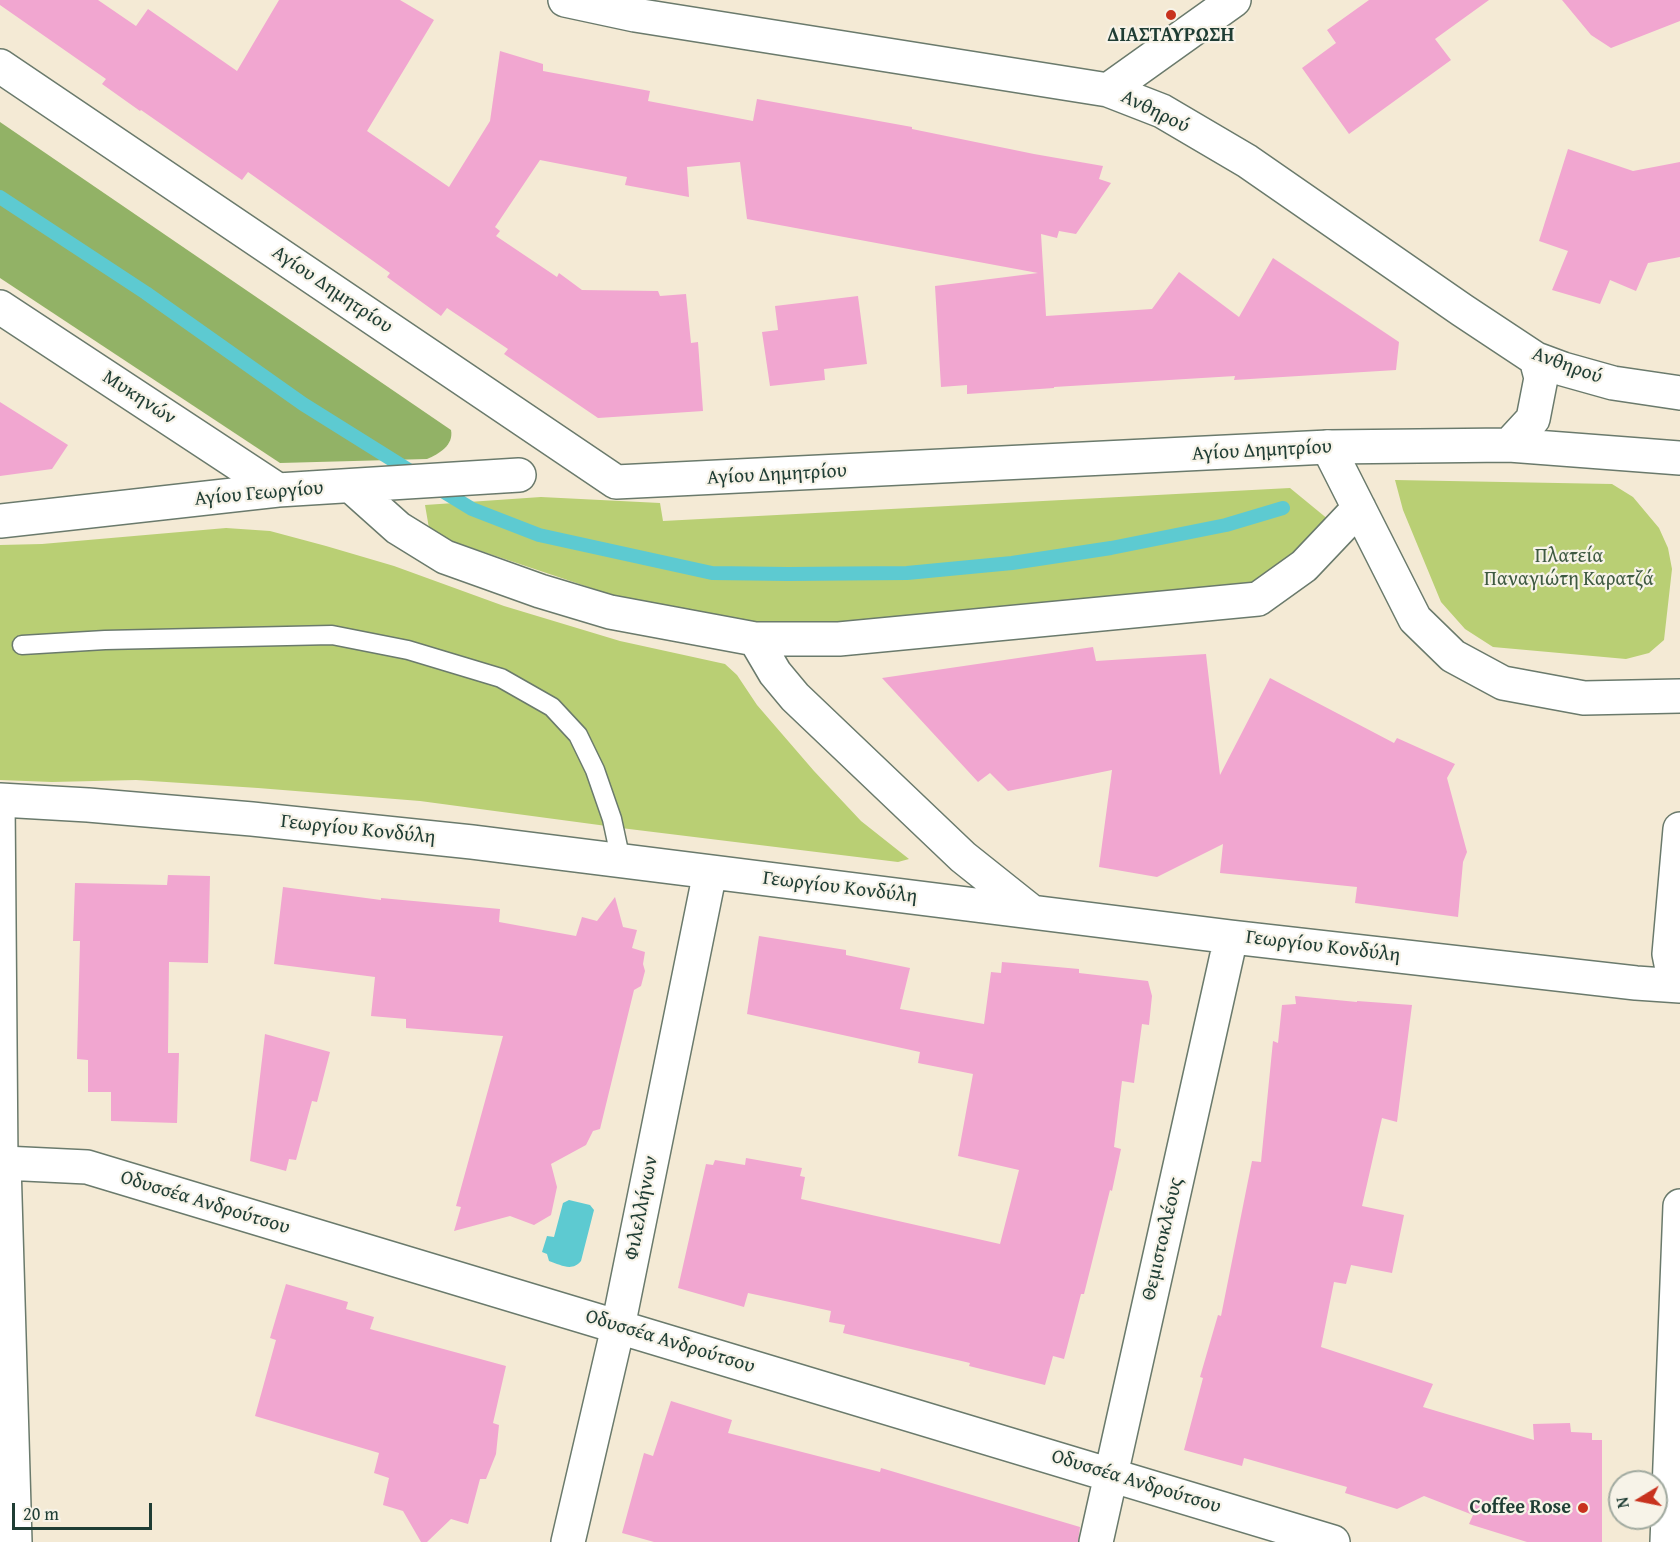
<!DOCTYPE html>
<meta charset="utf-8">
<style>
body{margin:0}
#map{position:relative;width:1680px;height:1542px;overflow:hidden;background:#f4ead5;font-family:"Gentium Book Plus",serif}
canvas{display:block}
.north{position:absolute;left:1608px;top:1470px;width:60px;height:60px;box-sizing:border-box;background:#f7f3e8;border:2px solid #a1aaa0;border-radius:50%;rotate:260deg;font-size:16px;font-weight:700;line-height:24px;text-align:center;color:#1f3d34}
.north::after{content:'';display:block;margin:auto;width:21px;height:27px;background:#c8321e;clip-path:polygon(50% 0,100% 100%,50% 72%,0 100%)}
.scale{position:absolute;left:12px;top:1503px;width:140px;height:27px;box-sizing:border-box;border:3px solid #1f3d34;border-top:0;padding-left:8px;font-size:18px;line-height:21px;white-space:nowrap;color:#1f3d34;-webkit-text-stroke:4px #f7f3e8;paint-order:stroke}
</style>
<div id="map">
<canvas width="1680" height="1542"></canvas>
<div class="north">N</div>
<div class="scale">20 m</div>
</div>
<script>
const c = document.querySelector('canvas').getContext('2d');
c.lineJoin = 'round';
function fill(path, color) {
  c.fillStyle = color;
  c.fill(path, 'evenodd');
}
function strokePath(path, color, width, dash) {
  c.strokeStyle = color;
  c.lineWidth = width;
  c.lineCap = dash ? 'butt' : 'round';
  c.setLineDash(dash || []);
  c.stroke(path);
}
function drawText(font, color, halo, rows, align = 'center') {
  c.font = font + ' "Gentium Book Plus",serif';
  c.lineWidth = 4.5;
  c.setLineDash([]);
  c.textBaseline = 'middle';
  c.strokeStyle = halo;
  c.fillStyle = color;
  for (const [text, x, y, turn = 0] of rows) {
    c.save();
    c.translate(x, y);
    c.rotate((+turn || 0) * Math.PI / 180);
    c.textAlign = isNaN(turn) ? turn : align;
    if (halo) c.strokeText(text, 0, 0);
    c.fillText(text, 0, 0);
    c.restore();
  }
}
const green = new Path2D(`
 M1395 480 1612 484 1633 497 1659 528 1668 548 1672 569 1664 640 1649 653 1626 659 1493 647 1465 629 1441 602 1403 510Z
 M1290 488 1329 520 1254 588 954 611 808 627 772 625 651 608 430 534 425 505 541 497 660 503 663 521Z
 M226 528 270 531 326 546 394 566 504 606 620 641 725 664 737 675 757 705 814 771 861 821 909 859 898 862 629 829 420 801 258 788 136 780 52 782 0 780V545L42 544Z`);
const forest = new Path2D(`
 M0 122 451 430C454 445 439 454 427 459L280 463 0 278Z`);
const water = new Path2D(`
 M569 1200 590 1205 594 1210 581 1261C572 1272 561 1265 549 1261L547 1254 542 1252 547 1236 554 1237 563 1203Z`);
const stream = new Path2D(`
 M0 197 146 293 303 404 415 474
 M436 487 472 509 539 535 712 573 788 574 907 573 1012 563 1111 548 1226 525 1283 508`);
const building = new Path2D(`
 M0 0H98L136 26 148 9 237 71 279 0H400L434 20 367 131 449 187 490 121 500 51 543 64V71L650 91 648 101 753 121 757 99 912 127V129L1034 154 1103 166 1099 179 1111 183 1076 234 1059 231 1057 238 1041 234 1046 316 1152 309 1179 272 1239 317 1273 258 1399 342 1396 370 1234 380 1235 376 1054 387V388L967 394V385L941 387 935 286 1038 273 747 219 740 162 687 167 689 197 625 185 627 177 540 160 495 227 500 231 496 236 557 277 559 273 582 290 658 291 660 296 686 294 691 343 698 342 703 411 598 418 504 354 508 349 447 308 441 316 387 277 390 273 248 172 242 180 141 110 140 111 102 84 106 79 0 5Z
 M1369 0H1489L1435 39 1451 60 1349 134 1302 68 1336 43 1327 30Z
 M1562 0H1680V21L1611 48 1591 35Z
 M1568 149 1633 171 1680 162V257L1648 263 1636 291 1610 280 1600 304 1552 290 1568 251 1539 241Z
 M858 296 867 364 824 369 825 380 770 386 762 332 778 330 775 306Z
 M0 402 68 445 52 469 0 476Z
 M1093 647 1096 661 1206 654 1220 775 1270 678 1394 743 1397 738 1455 764 1447 778 1467 852 1463 862 1458 917 1355 903 1357 887 1220 873 1223 844 1157 877 1099 867 1112 770 1008 791 990 773 978 782 882 678Z
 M168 875 210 876 208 963 169 962 168 1053H179L177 1123 111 1121V1092H88V1060L77 1059 80 941H73L75 883 167 885Z
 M283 887 381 900V898L500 909 499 922 576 936 582 917 597 921 615 897 623 927 637 930 632 948 645 952 643 964 645 971 641 986 634 990 600 1129 593 1131 586 1145 551 1164 557 1187 551 1215 534 1225 510 1216 454 1231 461 1207 456 1206 503 1036 406 1028V1019L371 1016 375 977 274 964Z
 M759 936 846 950V955L910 968 900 1009 984 1024 991 972 1001 973 1002 962 1079 969V973L1148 981 1152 996 1149 1025 1142 1024 1134 1083 1122 1081 1114 1147 1121 1149 1112 1191 1110 1190 1084 1294H1081L1064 1359 1053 1356 1045 1385 969 1366 970 1363 843 1333 845 1325 829 1322 831 1311 748 1293 744 1307 678 1288 706 1164 713 1165 715 1160 745 1165 746 1158 802 1168 800 1176 805 1177 801 1199 1000 1244 1019 1170 958 1156 973 1074 918 1063 920 1052 747 1014Z
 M1295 996 1357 1002V1001L1412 1005 1397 1122 1382 1118 1362 1206 1404 1215 1392 1273 1351 1265 1346 1284 1334 1282 1321 1347 1433 1384 1423 1407 1534 1440 1533 1424 1570 1423 1571 1432 1592 1433V1440H1602V1542H1527L1469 1524 1473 1515 1424 1496 1397 1509 1345 1493 1347 1487 1244 1458 1242 1466 1184 1450 1203 1378 1200 1377 1218 1315 1221 1316 1252 1161 1261 1162 1273 1041 1278 1043 1282 1005 1296 1004Z
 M265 1034 330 1052 317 1102 312 1101 296 1160 289 1159 286 1171 250 1161Z
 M286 1284 348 1302 346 1309 374 1317 370 1329 506 1366 493 1423 499 1425 496 1454 486 1479H480L468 1524 451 1519 427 1542H421L403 1511 383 1505 389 1478 374 1473 379 1453 255 1416 276 1340 270 1338Z
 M671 1401 732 1420 728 1433 880 1472 881 1468 1080 1527 1078 1542H654L622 1533 644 1453 653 1456Z`);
const service = new Path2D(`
 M22 645 105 640 332 635 408 650 501 678 552 707 578 735 595 770 612 819 621 861`);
const pedestrian = new Path2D(`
 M1 800 4 1163`);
const minor = new Path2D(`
 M0 307 278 490
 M1328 447 1415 619 1453 656 1503 683 1584 698 1680 696
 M351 486 398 528 445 557 540 591 610 612 755 639H839L1258 599 1304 566 1359 508
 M0 521 278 490 519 475
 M755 639 775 673 795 697 963 857 1032 912
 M0 800 88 805 252 819 472 842 1231 937 1636 983 1680 986
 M1680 829 1669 954 1672 969 1680 978
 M15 1542 4 1163 87 1167 1333 1542
 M568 1542 618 1327 710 872
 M1096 1542 1231 937
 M1667 1542 1680 1206`);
const tertiary = new Path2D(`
 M565 0 635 15 1108 90 1162 111 1247 161 1462 310 1536 359 1563 369 1613 383 1680 393
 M0 66 616 482 1328 447 1509 445 1680 458
 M1108 90 1234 0
 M1509 445 1533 419 1541 378 1536 359`);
const markers = [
 [1171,15,6,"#c8321e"],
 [1583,1508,6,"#c8321e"]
];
const poiNames = [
 ["ΔΙΑΣΤΑΥΡΩΣΗ",1171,36],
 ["Coffee Rose",1571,1508,"right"]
];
const streetNames = [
 ["Ανθηρού",1155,112,26],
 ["Αγίου Δημητρίου",332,290,34],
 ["Ανθηρού",1567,366,20],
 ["Μυκηνών",139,398,33],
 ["Αγίου Δημητρίου",1262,451,-3],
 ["Αγίου Δημητρίου",777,475,-3],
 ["Αγίου Γεωργίου",259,494,-5],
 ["Γεωργίου Κονδύλη",358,830,6],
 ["Γεωργίου Κονδύλη",840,888,7],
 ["Γεωργίου Κονδύλη",1323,947,7],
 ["Οδυσσέα Ανδρούτσου",205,1203,17],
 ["Φιλελλήνων",642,1208,-79],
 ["Θεμιστοκλέους",1163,1239,-77],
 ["Οδυσσέα Ανδρούτσου",670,1342,17],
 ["Οδυσσέα Ανδρούτσου",1136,1482,17]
];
const parkNames = [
 ["Πλατεία",1569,557],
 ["Παναγιώτη Καρατζά",1569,580]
];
fill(green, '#b9cf74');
fill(forest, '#92b266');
fill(water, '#5dcad1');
strokePath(stream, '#5dcad1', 14);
fill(building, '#f1a6d0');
strokePath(service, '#6a7a6c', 21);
strokePath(pedestrian, '#6a7a6c', 30);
strokePath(minor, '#6a7a6c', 36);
strokePath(tertiary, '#6a7a6c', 36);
strokePath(service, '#fff', 18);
strokePath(pedestrian, '#fff', 27);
strokePath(minor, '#fff', 33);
strokePath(tertiary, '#fff', 33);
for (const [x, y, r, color] of markers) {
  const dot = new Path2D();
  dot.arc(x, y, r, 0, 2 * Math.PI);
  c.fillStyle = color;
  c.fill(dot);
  strokePath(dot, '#f7f3e8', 2);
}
drawText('bold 20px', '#1f3d34', '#f7f3e8', poiNames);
drawText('20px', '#1f3d34', '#f7f3e8', streetNames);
drawText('20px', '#3e5a41', '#f7f3e8', parkNames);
</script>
